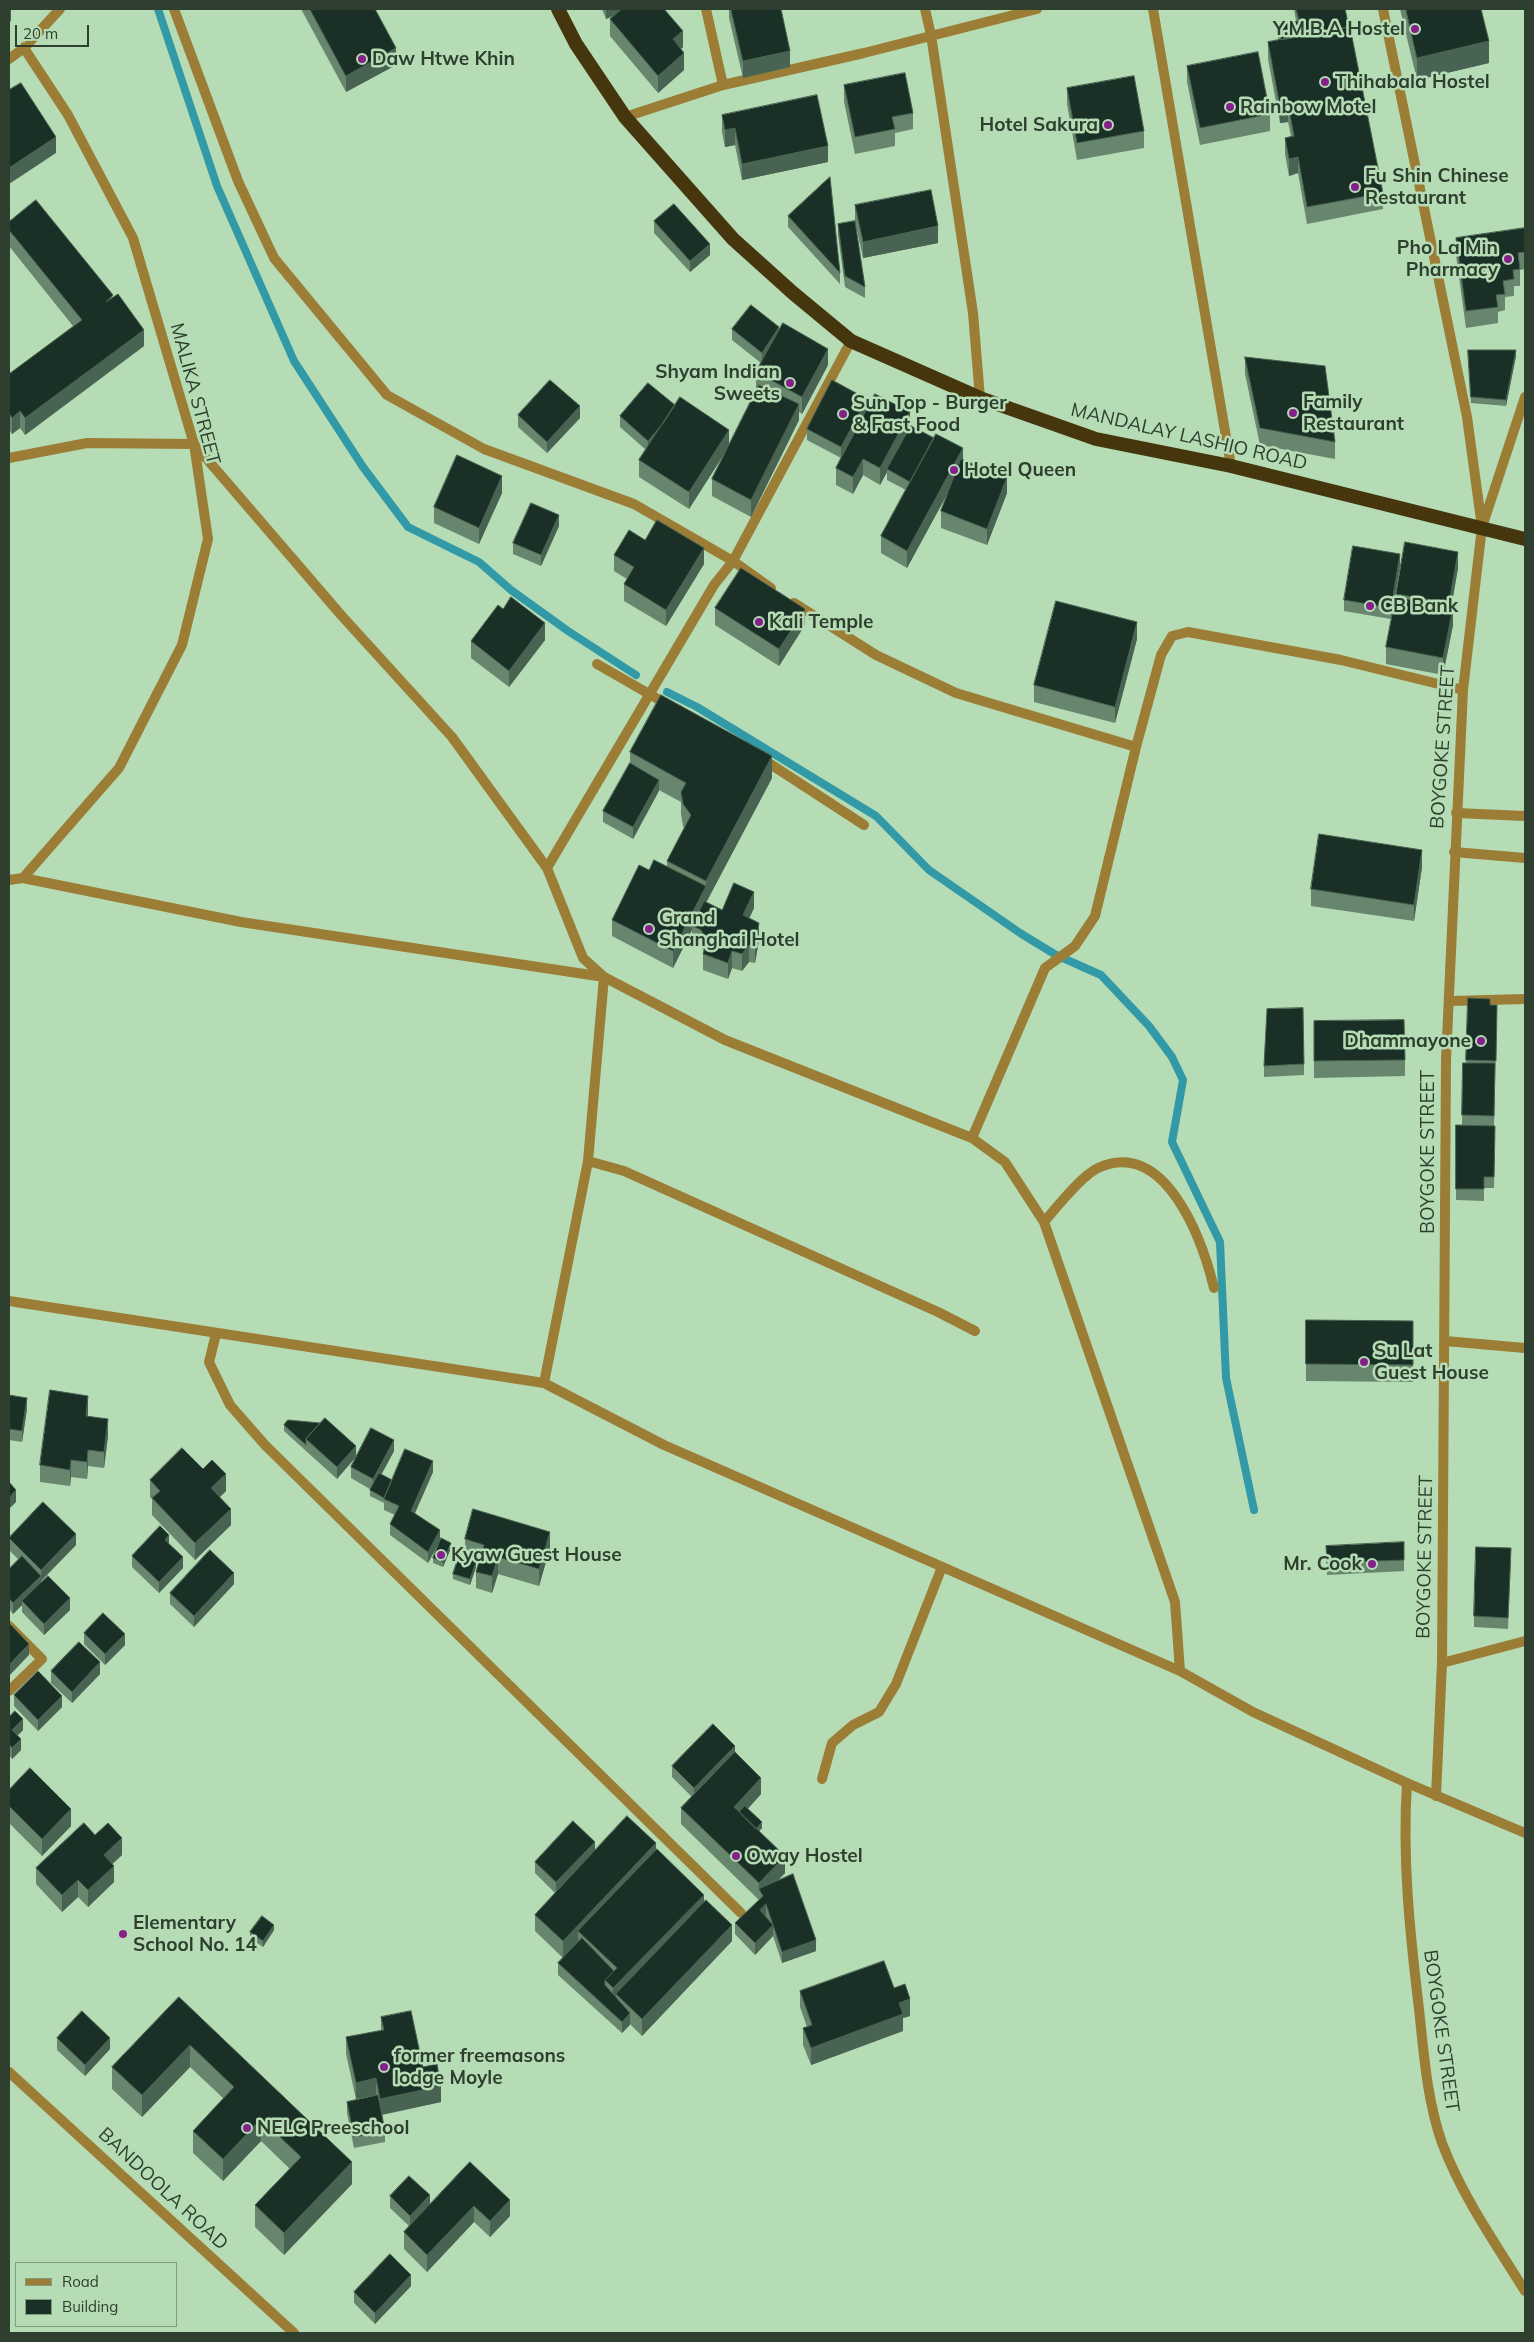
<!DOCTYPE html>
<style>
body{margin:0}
#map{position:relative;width:1534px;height:2342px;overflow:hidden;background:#b5dcb5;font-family:Mulish,sans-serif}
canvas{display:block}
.frame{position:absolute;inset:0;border:10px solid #2f3f2f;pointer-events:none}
.legend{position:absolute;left:15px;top:2262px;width:162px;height:65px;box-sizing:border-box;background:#b5dcb5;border:1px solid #7f9d7f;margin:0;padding:6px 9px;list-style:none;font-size:15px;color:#2f3f2f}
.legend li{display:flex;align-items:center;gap:10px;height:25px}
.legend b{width:25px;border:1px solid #7f9d7f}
.scale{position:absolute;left:15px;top:25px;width:74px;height:22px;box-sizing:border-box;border:2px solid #2f3f2f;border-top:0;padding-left:6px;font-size:15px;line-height:18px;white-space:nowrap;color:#2f3f2f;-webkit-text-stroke:4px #b5dcb5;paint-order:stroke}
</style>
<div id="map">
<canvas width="1534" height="2342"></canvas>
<div class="frame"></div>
<ul class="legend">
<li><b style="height:6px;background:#9c7d36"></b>Road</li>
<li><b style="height:14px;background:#1a2f26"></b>Building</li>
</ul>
<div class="scale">20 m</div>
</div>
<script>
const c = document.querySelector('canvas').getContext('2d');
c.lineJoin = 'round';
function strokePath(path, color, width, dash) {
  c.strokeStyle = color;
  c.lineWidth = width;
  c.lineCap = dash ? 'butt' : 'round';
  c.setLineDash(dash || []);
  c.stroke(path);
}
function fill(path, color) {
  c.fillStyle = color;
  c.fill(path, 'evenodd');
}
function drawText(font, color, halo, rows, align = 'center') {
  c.font = font + ' Mulish,sans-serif';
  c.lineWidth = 5;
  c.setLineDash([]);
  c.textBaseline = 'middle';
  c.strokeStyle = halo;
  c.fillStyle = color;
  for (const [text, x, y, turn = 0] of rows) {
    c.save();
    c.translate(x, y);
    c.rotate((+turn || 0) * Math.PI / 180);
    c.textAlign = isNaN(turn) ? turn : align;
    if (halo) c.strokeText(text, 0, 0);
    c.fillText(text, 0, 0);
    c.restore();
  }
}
const stream = new Path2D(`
 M158 9 217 186 294 361 363 467 408 527 479 562 511 590 568 631 636 675
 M667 692 697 707 876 816 929 870 1020 933 1056 955 1101 975 1149 1026 1172 1057 1183 1080 1172 1142 1220 1242 1226 1378 1254 1510`);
const service = new Path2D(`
 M733 561 851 341
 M216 1334 209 1362 230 1405 265 1445 741 1913
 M9 1626 42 1659 9 1691
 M822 1779 832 1743 853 1725 879 1712 896 1684 942 1567`);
const minor = new Path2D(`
 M174 9 238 181 274 258 387 395 484 449 634 504 733 561 771 588
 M706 9 723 85
 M925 9 931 35 973 313 980 398
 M1153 9 1231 466
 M1383 9 1467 417 1482 527
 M625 117 723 85 864 53 1037 9
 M9 458 87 443 194 444 341 615 452 737 547 868 583 958 604 977 588 1161 544 1383
 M794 603 876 655 956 693 1136 747
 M597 664 670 706
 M761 758 864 825
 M1456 813 1525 816
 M1454 852 1525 858
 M547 868 714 585 733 561
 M23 878 119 768 182 645 208 539 194 444 133 238 68 115 24 48
 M9 880 23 878 241 922 604 977 725 1040 972 1138 1005 1162 1044 1222 1175 1602 1180 1671
 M1450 1001 1525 999
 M972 1138 1045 968 1075 946 1095 916 1136 747 1161 655 1172 636 1188 632 1341 660 1463 690
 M588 1161 624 1171 938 1312 975 1331
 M1044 1222C1056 1208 1082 1175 1098 1168 1165 1137 1202 1239 1214 1288
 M9 1301 544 1383 664 1445 1180 1671 1253 1712 1407 1783 1525 1833
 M1445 1341 1525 1348
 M1442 1663 1525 1641`);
const tertiary = new Path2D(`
 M9 59 24 48 60 9
 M1407 1783C1402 1859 1410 1934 1419 2009 1424 2055 1427 2100 1442 2143 1462 2196 1495 2243 1525 2291
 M1436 1796 1442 1663 1446 1060 1463 690 1482 527 1525 397
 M9 2072 294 2333`);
const trunk = new Path2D(`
 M558 9 576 44 625 117 733 239 793 293 851 341 980 398 1096 439 1231 466 1525 539`);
const wall = new Path2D(`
 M301 9H375L396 65 346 92Z
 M602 9H664L683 47 681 49 684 70 658 93 610 36V19L616 14 606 19Z
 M729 9H781L790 67 743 78 729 18Z
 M1294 9H1345L1383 193V209L1307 224 1298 173 1289 176 1285 154V138L1291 136 1288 122 1280 123 1268 59V42L1278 40V25L1296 21Z
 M1400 9H1481L1489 63 1417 80Z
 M1187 66 1270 114V131L1200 145 1187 82Z
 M844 85 913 113V129L895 133V146L855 154 844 102Z
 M1067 88 1144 131V148L1077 160 1067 104Z
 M722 115 828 162 742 180 735 145 725 147 722 132Z
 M855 205 938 243 863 258 856 226 865 287V298L845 287 838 235V224L855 221Z
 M788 216 840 273V284L788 227Z
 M654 221 710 255 690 272 654 233Z
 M9 222 113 297 144 346 25 435 20 428 12 434 9 430V374L73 326 9 246Z
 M1525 228V269L1520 270V286H1514V296L1505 297V310L1498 312V323L1466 328 1456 255V238Z
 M732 329 779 331 828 365 802 414 799 412V420L751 517 712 496V479L727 450 689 509 639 477V460L646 450 620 427V416L675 405 729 445 757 389 756 388V372L761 363 732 340Z
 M1468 350 1516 356 1506 406 1471 403Z
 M1245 357 1335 442V459L1260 445 1245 374Z
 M867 410 841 458 807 440V429Z
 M518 415 580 418 547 453 518 427Z
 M910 428 963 460 1007 493 987 545 941 528V511L950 489 907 568 881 553V536L906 490 887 480V472L880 485 863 475 853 494 836 485V468Z
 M502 493 479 544 434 523V507Z
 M559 526 541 566 513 554V543Z
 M645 540 704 564 666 626 624 601V584L627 579 614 571V555Z
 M1400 565 1391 619 1344 611V600Z
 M1458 568 1451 608 1453 625 1443 675 1386 664V647L1396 594Z
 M715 608 805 625 779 666 715 625Z
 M1137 639 1115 723 1034 702V685Z
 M545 640 509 687 471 658V641Z
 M630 752 772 778 706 902 722 910 754 908 749 918 759 940 755 963 749 962 742 971 732 968 728 979 703 970V954L704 951 701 947 692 942V930L673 968 612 936V920L649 870 667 866V861L684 828 683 826 681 814V802L659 790 633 839 603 822V811L630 763Z
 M1422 867 1414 921 1311 906V889Z
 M1468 998 1490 1005H1497L1494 1126 1495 1137 1494 1188H1484V1201L1456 1200V1125H1462L1463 1063H1466Z
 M1314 1021 1405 1060V1076L1314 1078Z
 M1304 1064V1075L1264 1077V1066Z
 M1306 1320 1413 1321V1382L1306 1381Z
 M9 1395 27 1409 22 1442 9 1440Z
 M88 1412V1416L108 1436 104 1468 88 1466 87 1479 71 1477 70 1486 40 1482V1465Z
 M320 1423 356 1446 337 1479 284 1431V1425Z
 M394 1451 381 1475 392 1480 433 1472 415 1513 440 1541 428 1563 390 1535V1524L395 1515 384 1510V1503L370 1496V1489L351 1478V1467Z
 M203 1469 226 1491 220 1497 231 1525 195 1560 152 1515V1499L150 1497V1480Z
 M9 1538 76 1545 41 1581V1583L70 1610 44 1635 22 1612V1605L13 1614 9 1609V1569L19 1560 9 1550Z
 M465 1539 550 1548 539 1586 498 1574 492 1593 476 1588V1572L480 1560 465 1555Z
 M169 1544 183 1568 159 1593 132 1567V1556Z
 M1326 1546 1404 1560V1571L1327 1575Z
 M451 1548 443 1567 433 1563V1558Z
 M1511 1559 1508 1629 1474 1627V1616Z
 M476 1567 470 1585 453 1579V1574Z
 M234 1584 194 1627 170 1604V1593Z
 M84 1633 125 1645 105 1665 84 1644Z
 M51 1671 100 1674 72 1703 51 1683Z
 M14 1695 62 1707 38 1731 14 1706Z
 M9 1717 23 1730 18 1735 21 1750 12 1759 9 1755Z
 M735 1752 761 1794 748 1809 762 1828 759 1831 785 1873 777 1881 816 1951 782 1963 773 1936 755 1955 735 1934V1923L759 1900 681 1824V1808L692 1797 672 1777V1766Z
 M9 1790 71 1826 42 1856 9 1823Z
 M95 1835 122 1855 112 1864 114 1882 88 1907 78 1897 62 1912 36 1884V1868Z
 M595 1851H656L704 1902 732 1941 642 2036 630 2024 622 2033 558 1975V1963L563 1958 535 1931V1915L555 1893 535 1873V1862Z
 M274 1930 263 1947 250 1938V1932Z
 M894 1988 910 2016 903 2018V2031L811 2065 803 2045V2028L807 2027 800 2007V1991Z
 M179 1997 352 2184 284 2255 255 2227V2205L290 2169 261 2141 223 2181 193 2153V2131L223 2098 190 2067 142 2117 112 2089V2067Z
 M381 2017 423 2067 441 2102 382 2115 385 2131V2142L354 2148 347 2113V2102L376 2096V2095L356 2099 346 2054V2037L381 2030Z
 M57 2038 110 2049 85 2076 57 2050Z
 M470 2162 510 2216 490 2237 474 2222 427 2272 404 2249V2232L409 2226 390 2208V2196L430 2205Z
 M411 2286 375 2324 354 2303V2292Z`);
const shadedWall = new Path2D(`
 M9 9H11V21L9 22Z
 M606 9H628L606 19Z
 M683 31V47L673 56V39Z
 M1489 41V63L1417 80V58Z
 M396 48V65L346 92V76Z
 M790 51V67L743 78V61Z
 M684 53V70L658 93V76Z
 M1288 105V122L1280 123V107Z
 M735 128V145L725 147V130Z
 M56 137V153L9 184V168Z
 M828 146V162L742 180V164Z
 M1298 157V173L1289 176V159Z
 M938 226V243L863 258V242Z
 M710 244V255L690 272V261Z
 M779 327V338L762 364V353Z
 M144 330V346L25 435V418Z
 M828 349V365L802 414V397Z
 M1516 350V356L1506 406V400Z
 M867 399V410L841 458V447Z
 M799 404V420L751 517V500Z
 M580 406V418L547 453V442Z
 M677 407 648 452V441Z
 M20 411V428L12 434V418Z
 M910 412V429L887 469V472L880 485V468Z
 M729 430V446L689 509V492Z
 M963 448V465L907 568V551Z
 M863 459V475L853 494V477Z
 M502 476V493L479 544V528Z
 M1007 477V493L987 545V529Z
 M559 515V526L541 566V555Z
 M704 548V564L666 626V610Z
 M1458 552V568L1449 620V603Z
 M1400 554V565L1391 619V608Z
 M1453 608V625L1443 675V658Z
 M805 609V625L779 666V649Z
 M1137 622V639L1115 723V707Z
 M545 623V640L509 687V671Z
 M772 756V778L706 903 692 926V930L673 968V951L706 886V881Z
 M659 780V791L633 839V827Z
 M1422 850V867L1414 921V905Z
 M754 892V908L743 932V915Z
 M759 923V940L755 963V947Z
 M749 945V962L742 971V954Z
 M732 951V968L728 979V963Z
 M88 1396V1412L86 1433V1416Z
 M27 1398V1409L22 1442V1431Z
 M108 1419V1436L104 1468V1452Z
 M394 1440V1451L373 1490V1479Z
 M356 1446V1457L337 1479V1467Z
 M88 1450V1466L87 1479V1462Z
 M71 1460V1477L70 1486V1470Z
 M433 1461V1472L411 1522V1511Z
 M226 1474V1491L211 1505V1488Z
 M16 1490V1502L9 1509V1498Z
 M231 1509V1525L195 1560V1543Z
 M440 1530V1541L428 1563V1552Z
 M550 1532V1548L539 1586V1569Z
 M76 1534V1545L41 1581V1587L22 1601V1605L13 1614V1603L41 1577V1570Z
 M169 1535V1547L165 1540Z
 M451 1543V1548L443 1567V1562Z
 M183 1557V1568L159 1593V1582Z
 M498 1557V1574L492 1593V1576Z
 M476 1562V1567L470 1585V1579Z
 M234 1573V1584L194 1627V1616Z
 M70 1598V1610L44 1635V1624Z
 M125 1634V1645L105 1665V1654Z
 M29 1644V1655L9 1676V1665Z
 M100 1662V1674L72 1703V1692Z
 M62 1696V1707L38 1731V1720Z
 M23 1719V1730L12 1741V1730Z
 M21 1739V1750L12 1759V1748Z
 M735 1746V1757L694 1799V1788Z
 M761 1778V1794L739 1818 734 1807Z
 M71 1809V1826L42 1856V1839Z
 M762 1822V1828L753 1837V1832Z
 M122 1838V1855L104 1872V1855Z
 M595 1842V1853L556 1894V1882Z
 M656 1843V1860L578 1931V1942L563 1958V1941Z
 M785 1856V1873L763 1896 759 1889V1883Z
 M114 1866V1882L88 1907V1890Z
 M78 1880V1897L62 1912V1895Z
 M704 1895V1911L616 1994V2001L613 2004V1988Z
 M766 1904V1915L760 1922V1910Z
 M274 1925V1930L263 1947V1941Z
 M732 1925V1941L642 2036V2019Z
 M773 1925V1936L755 1955V1943Z
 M816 1940V1951L782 1963V1952Z
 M910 1999V2016L903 2018V2031L811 2065V2048L899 2003Z
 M630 2013V2025L622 2033V2022Z
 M110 2038V2049L85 2076V2065Z
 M190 2045V2067L142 2117V2095Z
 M376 2078V2095L356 2099V2083Z
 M441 2086V2102L380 2115V2099Z
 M261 2119V2141L223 2181V2159Z
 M352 2162V2184L284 2255V2233Z
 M430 2195V2206L410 2227V2216Z
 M510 2200V2216L490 2237V2221Z
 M474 2206V2222L427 2272V2255Z
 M411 2275V2286L375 2324V2313Z`);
const building = new Path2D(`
 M310 9H375L396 48 346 76Z
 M622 9H664L683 31 673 39 684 53 658 76 610 19Z
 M731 9H781L790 51 743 61Z
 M1296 9H1345L1349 27 1281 40 1278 25 1299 21Z
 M1406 9H1481L1489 41 1417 58Z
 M1350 27 1383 193 1307 207 1298 157 1289 159 1285 138 1294 136 1288 105 1280 107 1268 42Z
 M1258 52 1270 114 1200 128 1187 66Z
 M905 73 913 113 892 117 895 129 855 137 844 85Z
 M1134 76 1144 131 1077 143 1067 88Z
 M21 83 56 137 9 168V90Z
 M817 95 828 146 742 164 735 128 725 130 722 115Z
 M830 177 840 273 788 216Z
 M931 190 938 226 863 242 855 205Z
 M36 200 113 295 106 302 118 294 144 330 25 418 20 411 12 418 9 413V374L82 320 9 230V222Z
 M674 204 710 244 690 261 654 221Z
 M855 221 865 287 845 276 838 224Z
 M1525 228V252L1518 253 1520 269 1513 270 1514 279 1503 281 1505 294 1496 295 1498 307 1466 311 1456 238Z
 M751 305 779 327 762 353 732 329Z
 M783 323 828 349 802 397 756 372Z
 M1468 350H1516L1506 400 1471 397Z
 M1245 357 1325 366 1335 442 1260 428Z
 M550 380 580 406 547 442 518 415Z
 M832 380 867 399 841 447 807 429Z
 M648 383 675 405 664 422 648 441 620 416Z
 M759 385 799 404 751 500 712 479Z
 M875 394 910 412 880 468 863 459 853 477 836 468Z
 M680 397 729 430 689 492 639 460Z
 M911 426 934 438 910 482 887 469Z
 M936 434 963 448 907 551 881 536Z
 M457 455 502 476 479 528 434 507Z
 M961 459 1007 477 987 529 941 511Z
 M531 503 559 515 541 555 513 543Z
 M657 520 704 548 666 610 624 584 634 567 614 555 629 530 645 540Z
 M1405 542 1458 552 1449 603 1396 594Z
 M1353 546 1400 554 1391 608 1344 600Z
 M741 568 805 609 779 649 715 608Z
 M511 597 545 623 509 671 471 641 498 605 503 609Z
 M1396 597 1453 608 1443 658 1386 647Z
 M1056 601 1137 622 1115 707 1034 685Z
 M661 695 772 756 706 881 667 861 691 815 683 804 681 792 686 783 630 752Z
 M630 763 659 780 633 827 603 811Z
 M1319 834 1422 850 1414 905 1311 889Z
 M654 860 706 886 673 951 612 920 639 865 649 870Z
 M734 883 754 892 743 915 759 923 755 947 749 945 742 954 732 951 728 963 703 954 707 941 701 930 692 926 704 901 722 910Z
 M1468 998 1490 999V1005H1497L1496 1061 1466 1060Z
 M1303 1008 1304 1064 1264 1066 1267 1009Z
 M1404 1020 1405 1060 1314 1061V1021Z
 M1463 1063H1495L1494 1116 1462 1115Z
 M1456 1125 1495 1126 1494 1177H1484V1189H1456Z
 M1306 1320 1413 1321V1365L1306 1364Z
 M50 1390 88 1396 86 1416 108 1419 104 1452 88 1450 87 1462 71 1460 70 1470 40 1465Z
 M9 1395 27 1398 22 1431 9 1429Z
 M325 1418 356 1446 337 1467 306 1439Z
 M288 1420 320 1423 306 1439V1445L284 1425Z
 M371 1428 394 1440 373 1479 351 1467Z
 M182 1448 203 1469 212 1460 226 1474 211 1488 231 1509 195 1543 152 1498 160 1491 150 1480Z
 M405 1449 433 1461 411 1511 440 1530 428 1552 390 1524 399 1506 384 1499Z
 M379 1473 392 1480 384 1498 370 1490Z
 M9 1482 16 1490 9 1498Z
 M43 1502 76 1534 41 1570 9 1538Z
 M473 1509 550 1532 539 1569 498 1557 492 1576 476 1572 484 1545 465 1539Z
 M160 1526 169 1535 165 1540 183 1557 159 1582 132 1556Z
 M441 1538 451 1543 443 1562 433 1558Z
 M1404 1542V1560L1327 1563 1326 1546Z
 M1476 1547 1511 1548 1508 1618 1474 1616Z
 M210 1550 234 1573 194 1616 170 1593Z
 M22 1556 41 1576 13 1603 9 1598V1569Z
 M459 1556 476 1562 470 1579 453 1574Z
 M48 1576 70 1598 44 1624 22 1601Z
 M103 1613 125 1634 105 1654 84 1633Z
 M9 1623 29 1644 9 1665Z
 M79 1642 100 1662 72 1692 51 1671Z
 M38 1671 62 1696 38 1720 14 1695Z
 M15 1711 23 1719 12 1730 21 1739 12 1748 9 1744V1717Z
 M713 1724 735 1746 694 1788 672 1766Z
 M735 1752 761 1778 734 1807 785 1856 759 1883 681 1808Z
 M30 1768 71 1809 42 1839 9 1806V1790Z
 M745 1806 762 1822 756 1829 739 1812Z
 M627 1816 656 1843 563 1941 535 1915Z
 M573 1821 595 1842 556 1882 535 1862Z
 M84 1823 95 1835 108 1823 122 1838 104 1855 114 1866 88 1890 78 1880 62 1895 36 1868Z
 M657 1849 704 1895 613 1988 605 1980 617 1968 578 1931Z
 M793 1874 816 1940 782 1952 773 1925 755 1943 735 1923 763 1896 759 1889ZM766 1904 773 1925 760 1910Z
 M706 1900 732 1925 642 2019 616 1994Z
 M262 1916 274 1925 263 1941 250 1932Z
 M582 1938 614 1971 605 1980V1985L630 2013 622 2022 558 1963Z
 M884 1961 894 1988 905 1984 910 1999 899 2003 903 2014 811 2048 803 2028 812 2025 800 1991Z
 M179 1997 352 2162 284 2233 255 2205 301 2157 261 2119 223 2159 193 2131 234 2087 190 2045 142 2095 112 2067Z
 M82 2011 110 2038 85 2065 57 2038Z
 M411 2011 423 2067 437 2064 441 2086 380 2099 376 2078 356 2083 346 2037 384 2030 381 2017Z
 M378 2095 385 2131 354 2137 347 2102Z
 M470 2162 510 2200 490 2221 474 2206 427 2255 404 2232Z
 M409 2176 430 2195 410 2216 390 2196Z
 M390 2254 411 2275 375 2313 354 2292Z`);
const markers = [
 [1415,29,5,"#84208a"],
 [362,59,5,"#84208a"],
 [1325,82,5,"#84208a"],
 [1230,107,5,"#84208a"],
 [1108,125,5,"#84208a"],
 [1355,187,5,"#84208a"],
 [1508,259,5,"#84208a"],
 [790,383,5,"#84208a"],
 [1293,413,5,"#84208a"],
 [843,414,5,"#84208a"],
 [954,470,5,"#84208a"],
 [1370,606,5,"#84208a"],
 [759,622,5,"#84208a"],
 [649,929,5,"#84208a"],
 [1481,1041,5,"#84208a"],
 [1364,1362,5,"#84208a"],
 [441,1555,5,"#84208a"],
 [1372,1564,5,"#84208a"],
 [736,1856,5,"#84208a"],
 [123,1934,5,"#84208a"],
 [384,2067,5,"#84208a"],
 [247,2128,5,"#84208a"]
];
const poiNames = [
 ["Y.M.B.A Hostel",1405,29,"right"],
 ["Daw Htwe Khin",372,59],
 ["Thihabala Hostel",1335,82],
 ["Rainbow Motel",1240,107],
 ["Hotel Sakura",1098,125,"right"],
 ["Fu Shin Chinese",1365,176],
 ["Restaurant",1365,198],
 ["Pho La Min",1498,248,"right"],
 ["Pharmacy",1498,270,"right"],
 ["Shyam Indian",780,372,"right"],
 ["Sweets",780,394,"right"],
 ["Family",1303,402],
 ["Restaurant",1303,424],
 ["Sun Top - Burger",853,403],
 ["& Fast Food",853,425],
 ["Hotel Queen",964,470],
 ["CB Bank",1380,606],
 ["Kali Temple",769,622],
 ["Grand",659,918],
 ["Shanghai Hotel",659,940],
 ["Dhammayone",1471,1041,"right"],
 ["Su Lat",1374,1351],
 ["Guest House",1374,1373],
 ["Kyaw Guest House",451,1555],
 ["Mr. Cook",1362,1564,"right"],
 ["Oway Hostel",746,1856],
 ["Elementary",133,1923],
 ["School No. 14",133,1945],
 ["former freemasons",394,2056],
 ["lodge Moyle",394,2078],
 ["NELC Preeschool",257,2128]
];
const streetNames = [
 ["MALIKA STREET",195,394,75],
 ["MANDALAY LASHIO ROAD",1189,437,13],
 ["BOYGOKE STREET",1443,747,-86],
 ["BOYGOKE STREET",1428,1152,-90],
 ["BOYGOKE STREET",1425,1557,-89],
 ["BOYGOKE STREET",1441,2031,82],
 ["BANDOOLA ROAD",163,2189,43]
];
strokePath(stream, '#329aa6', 8);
strokePath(service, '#9c7d36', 10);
strokePath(minor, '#9c7d36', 10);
strokePath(tertiary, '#9c7d36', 10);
strokePath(trunk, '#46360e', 14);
fill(wall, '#68866e');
fill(shadedWall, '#486351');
fill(building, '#1a2f26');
strokePath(building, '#486351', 1);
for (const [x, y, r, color] of markers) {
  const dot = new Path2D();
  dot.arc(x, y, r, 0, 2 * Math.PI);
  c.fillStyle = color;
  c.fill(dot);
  strokePath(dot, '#b5dcb5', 2);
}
drawText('bold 19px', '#2f3f2f', '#b5dcb5', poiNames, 'left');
drawText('19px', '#2f3f2f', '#b5dcb5', streetNames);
</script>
